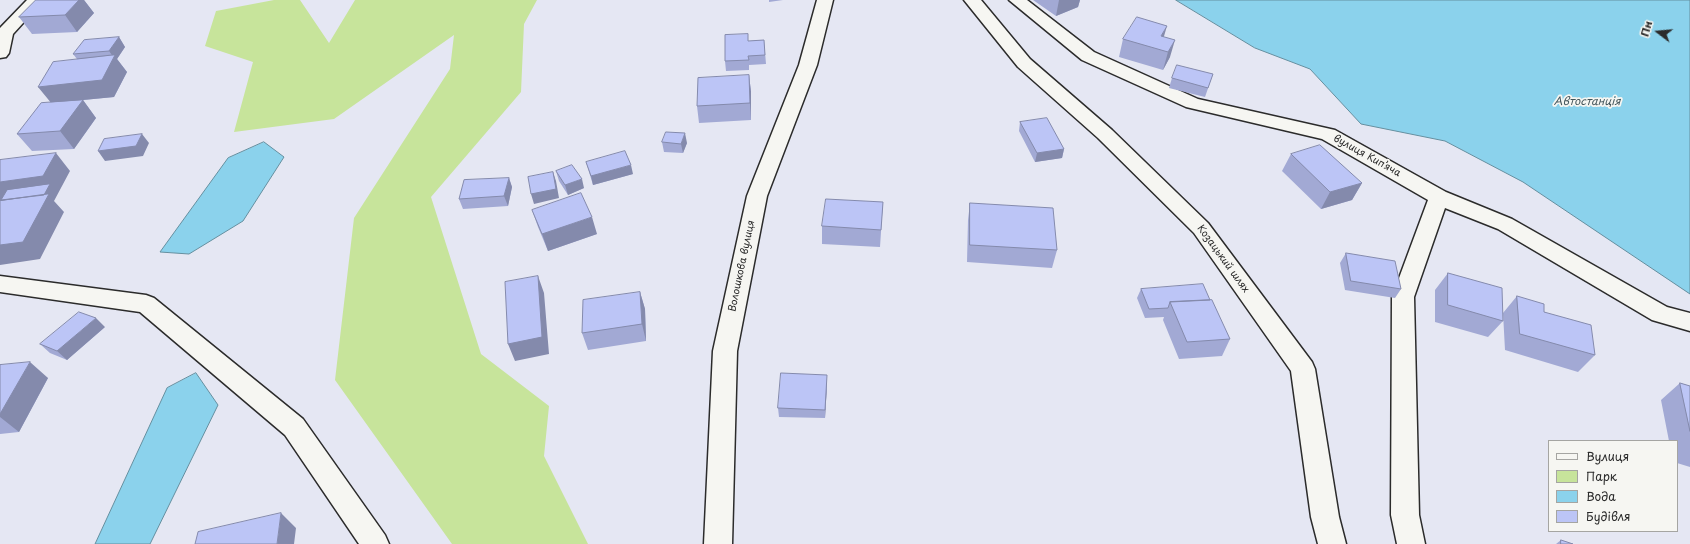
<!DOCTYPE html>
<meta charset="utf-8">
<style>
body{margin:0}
#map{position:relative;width:1690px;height:544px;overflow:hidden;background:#e5e7f3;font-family:"Playpen Sans",sans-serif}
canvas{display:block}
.legend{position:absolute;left:1548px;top:440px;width:130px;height:92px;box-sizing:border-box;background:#f6f6f2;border:1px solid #a5a5a2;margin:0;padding:5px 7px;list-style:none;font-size:12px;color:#2b2b2b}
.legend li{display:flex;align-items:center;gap:8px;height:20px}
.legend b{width:20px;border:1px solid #a5a5a2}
.north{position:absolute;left:1638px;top:12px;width:40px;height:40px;-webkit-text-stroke:3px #f6f6f2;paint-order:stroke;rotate:286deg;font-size:11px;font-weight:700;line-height:16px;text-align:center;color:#2b2b2b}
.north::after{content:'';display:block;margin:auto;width:14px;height:18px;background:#2b2b2b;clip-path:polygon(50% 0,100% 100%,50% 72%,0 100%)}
</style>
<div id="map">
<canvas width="1690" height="544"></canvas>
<ul class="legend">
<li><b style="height:5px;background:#f6f6f2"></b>Вулиця</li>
<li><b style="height:11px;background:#c7e49b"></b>Парк</li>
<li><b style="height:11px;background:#8bd2ec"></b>Вода</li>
<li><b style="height:11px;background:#bcc5f6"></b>Будівля</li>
</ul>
<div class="north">Пн</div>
</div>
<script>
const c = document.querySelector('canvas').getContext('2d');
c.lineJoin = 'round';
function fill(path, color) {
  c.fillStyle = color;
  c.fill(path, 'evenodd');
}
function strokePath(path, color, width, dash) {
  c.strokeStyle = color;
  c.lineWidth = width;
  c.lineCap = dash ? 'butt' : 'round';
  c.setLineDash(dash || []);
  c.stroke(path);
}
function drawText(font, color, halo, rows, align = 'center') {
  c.font = font + ' "Playpen Sans",sans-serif';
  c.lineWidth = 3.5;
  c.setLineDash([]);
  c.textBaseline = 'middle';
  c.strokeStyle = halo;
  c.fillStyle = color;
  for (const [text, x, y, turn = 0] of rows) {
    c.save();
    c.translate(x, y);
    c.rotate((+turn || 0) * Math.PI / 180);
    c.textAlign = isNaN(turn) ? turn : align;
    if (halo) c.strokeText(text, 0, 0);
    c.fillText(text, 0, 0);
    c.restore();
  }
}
const green = new Path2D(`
 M274 0H300L329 43 355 0H537L524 24 521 92 431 197 481 354 549 406 544 456 588 544H452L335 380 354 218 450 69 454 35 334 119 234 132 253 62 205 46 216 11Z`);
const water = new Path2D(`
 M1176 0H1690V294L1523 182 1445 141 1361 124 1310 69 1255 48Z
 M264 142 284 157 243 221 189 254 160 252 228 158Z
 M196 373 218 405 150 544H95L167 388Z`);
const minor = new Path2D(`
 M27 0H44L13 34 9 53 6 57 0 58V28Z
 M817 0H833L817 65 767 196 737 351 732 544H704L713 351 747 196 799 65Z
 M964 0H981L1030 59 1112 130 1208 223 1312 362 1315 369 1339 517 1346 544H1318L1311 517 1291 371 1194 233 1098 138 1018 67Z
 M1009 0H1027L1094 52 1198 99 1335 130 1446 192 1512 219 1667 307 1690 313V331L1652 320 1498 229 1445 208 1414 297 1419 515 1425 544H1397L1391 515 1392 297 1428 200 1322 139 1186 107 1082 60Z
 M0 276 146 295 154 298 303 419 385 535 389 544H359L285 435 140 312 0 292Z`);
const wall = new Path2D(`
 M36 0H84L94 13 77 32 32 34 19 17Z
 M769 0H783L769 2Z
 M1033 0H1080L1078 7 1056 16Z
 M1163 36 1170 57 1163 70 1119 57 1123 39Z
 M119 37 125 47 117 59 127 72 114 97 83 100 96 118 74 149 32 151 17 134 50 102 77 59 73 54Z
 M764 40 766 64 749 65V70L726 71 725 61 749 41Z
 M1213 74 1205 97 1169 88 1172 78Z
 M749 75 751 92V120L699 123 697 106Z
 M1020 122 1064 149 1062 158 1035 162 1019 131Z
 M662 142 687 143 683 153 664 152Z
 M1291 154 1362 183 1352 200 1321 209 1282 171Z
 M586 162 633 174 593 185Z
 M556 171 584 188 568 195 559 181Z
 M509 178 512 187 508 206 463 209 459 199Z
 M883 202 880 247 822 244V226Z
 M970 203 1057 250 1052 268 967 262 968 220Z
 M532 210 597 234 548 251 538 227Z
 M1346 253 1401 289 1395 298 1345 290 1340 263Z
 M1448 273 1503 321 1488 337 1435 322V290Z
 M1141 289 1210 300 1230 339 1222 356 1179 359 1163 320 1164 317 1145 318 1137 298Z
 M640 292 645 309 646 341 588 350 582 333Z
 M1517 296 1544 312 1595 355 1578 372 1505 350 1503 313Z
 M105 327 67 360 50 353 40 344Z
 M0 365 48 378 19 432 0 434Z
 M1680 383 1690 386V467L1677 463V441H1669L1661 400Z
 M827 384 825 418 779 417 778 408Z
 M1561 540 1573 544H1556Z`);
const shadedWall = new Path2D(`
 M79 0H84L94 13 77 32 65 15Z
 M1059 0H1080L1078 7 1056 16Z
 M1167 26 1162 43 1161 36Z
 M119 37 125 47 117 59 127 72 114 97 83 100 96 118 74 149 60 131 52 104 38 87 114 58 109 51Z
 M1175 40 1170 57 1163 70 1168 52Z
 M749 75 751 92V120L750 103Z
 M685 133 687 143 683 153 681 144Z
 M142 134 149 143 143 156 105 161 98 151Z
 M1064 149 1062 158 1035 162 1037 153Z
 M56 153 70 171 54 201 64 212 40 259 0 265V182Z
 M631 165 633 174 593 185 591 176Z
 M553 172 556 181 559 198 534 204 531 194Z
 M509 178 512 187 508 206 504 196Z
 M582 179 584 188 568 195 565 185Z
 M1362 183 1352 200 1321 209 1330 192Z
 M592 217 597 234 548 251 542 234Z
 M538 276 544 293 549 354 515 361 508 344Z
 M640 292 645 309 646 341 642 324Z
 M96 318 105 327 67 360 57 351Z
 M30 362 48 378 19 432 0 417V414Z
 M827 375V384L825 418V410Z
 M281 513 296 528 294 544H277Z`);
const building = new Path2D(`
 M36 0H79L65 15 19 17Z
 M1137 17 1167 26 1161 36 1175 40 1168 52 1123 39Z
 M748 34V41L764 40 765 55 748 56 749 60 725 61V35Z
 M119 37 109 51 73 54 84 40Z
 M115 55 102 80 38 87 53 62Z
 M1177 65 1213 74 1208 88 1172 78Z
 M749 75 750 103 697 106 698 78Z
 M83 100 60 131 17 134 41 103Z
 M1047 118 1064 149 1037 153 1020 122Z
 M666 132 685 133 681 144 662 142Z
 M142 134 136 146 98 151 104 139Z
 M1320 145 1362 183 1330 192 1291 154Z
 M625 151 631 165 591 176 586 162Z
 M56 153 43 176 0 182V160Z
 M572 165 582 179 565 185 556 171Z
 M553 172 556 189 531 194 528 177Z
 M509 178 504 196 459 199 464 180Z
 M50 184 44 195 1 200 7 190Z
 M581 193 592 217 542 234 532 210Z
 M49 194 23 242 0 245V201Z
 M826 199 883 202 881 230 822 226Z
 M970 203 1053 208 1057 250 970 245Z
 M1346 253 1395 261 1401 289 1351 281Z
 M1448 273 1502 288 1503 321 1448 305Z
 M538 276 542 337 508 344 505 282Z
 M1203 284 1210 300 1170 302 1168 308 1149 309 1141 289Z
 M640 292 642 324 582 333 583 300Z
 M1517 296 1544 304V312L1591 325 1595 355 1520 334Z
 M1212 300 1230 339 1187 342 1170 302Z
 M79 312 96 318 57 351 40 344Z
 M30 362 0 414V365Z
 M781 373 827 375 825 410 778 408Z
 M1680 383 1690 386V431Z
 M281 513 277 544H195L198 532Z
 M1561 540 1573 544H1561Z`);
const streetNames = [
 ["вулиця Кипʼяча",1367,156,29],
 ["Козацький шлях",1223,259,54],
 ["Волошкова вулиця",742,266,-78]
];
const waterNames = [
 ["Автостанція",1587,102]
];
fill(green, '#c7e49b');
fill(water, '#8bd2ec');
strokePath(water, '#658f9f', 1);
strokePath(minor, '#2b2b2b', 3);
fill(minor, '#f6f6f2');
fill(wall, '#a2a9d4');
fill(shadedWall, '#848aac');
fill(building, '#bcc5f6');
strokePath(building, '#848aac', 1);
drawText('10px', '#2b2b2b', '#f6f6f2', streetNames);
drawText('italic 11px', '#43555b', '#f6f6f2', waterNames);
</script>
